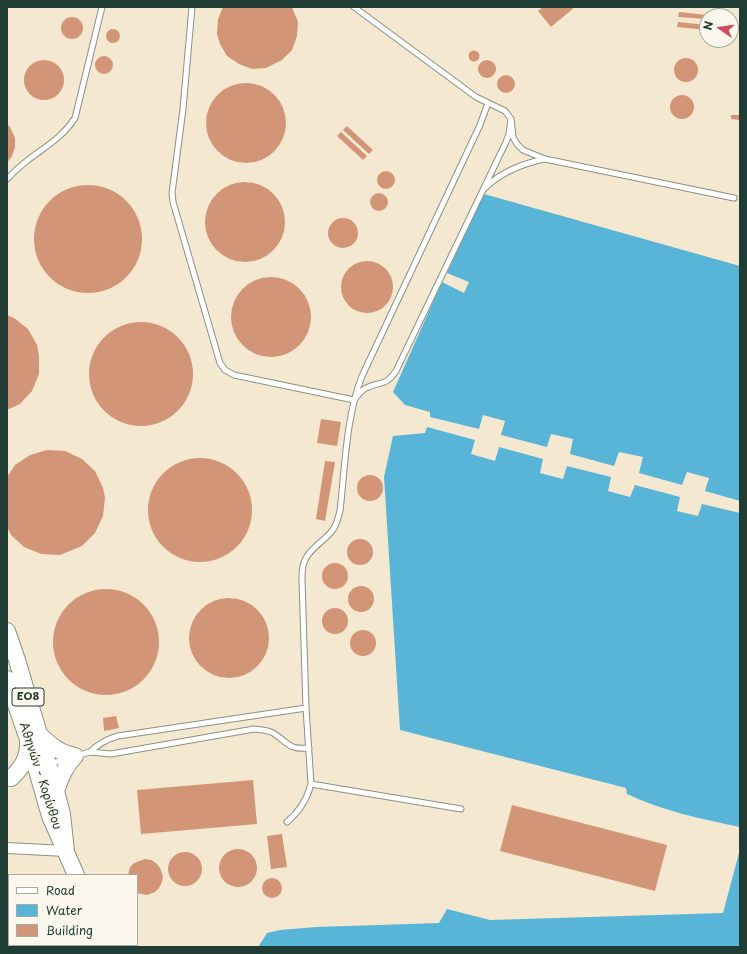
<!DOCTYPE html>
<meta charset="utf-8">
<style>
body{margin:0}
#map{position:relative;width:747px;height:954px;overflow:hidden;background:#f5e8d1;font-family:"Playpen Sans",sans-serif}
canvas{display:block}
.frame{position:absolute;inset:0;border:8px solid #1f3d34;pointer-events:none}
.legend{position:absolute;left:8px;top:874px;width:130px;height:72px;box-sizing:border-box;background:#fbf7ec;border:1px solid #a3ada2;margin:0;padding:5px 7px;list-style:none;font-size:12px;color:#1f3d34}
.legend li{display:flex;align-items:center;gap:8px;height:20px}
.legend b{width:20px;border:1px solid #a3ada2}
.north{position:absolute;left:699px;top:8px;width:40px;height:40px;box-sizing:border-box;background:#fbf7ec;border:1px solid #a3ada2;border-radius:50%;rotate:283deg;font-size:11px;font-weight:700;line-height:16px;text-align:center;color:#1f3d34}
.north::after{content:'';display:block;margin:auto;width:14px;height:18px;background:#d1495b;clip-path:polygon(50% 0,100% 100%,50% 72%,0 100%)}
</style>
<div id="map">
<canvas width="747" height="954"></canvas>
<div class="frame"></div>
<ul class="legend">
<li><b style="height:5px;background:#fff"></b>Road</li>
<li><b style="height:11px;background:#59b5d7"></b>Water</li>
<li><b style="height:11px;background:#d39577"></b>Building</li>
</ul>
<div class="north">N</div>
</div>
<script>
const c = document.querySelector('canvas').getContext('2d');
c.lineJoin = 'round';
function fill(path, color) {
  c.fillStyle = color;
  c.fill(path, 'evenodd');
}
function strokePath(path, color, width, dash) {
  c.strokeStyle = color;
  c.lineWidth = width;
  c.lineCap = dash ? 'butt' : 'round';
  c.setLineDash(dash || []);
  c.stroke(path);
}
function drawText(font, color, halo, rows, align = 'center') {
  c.font = font + ' "Playpen Sans",sans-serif';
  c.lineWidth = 3;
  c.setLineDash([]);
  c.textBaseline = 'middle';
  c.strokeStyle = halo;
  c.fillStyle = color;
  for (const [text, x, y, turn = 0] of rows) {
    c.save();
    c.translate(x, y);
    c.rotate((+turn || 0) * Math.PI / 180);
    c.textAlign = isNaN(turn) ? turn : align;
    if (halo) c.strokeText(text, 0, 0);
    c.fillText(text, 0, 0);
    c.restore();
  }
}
const water = new Path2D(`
 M484 194 740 266V501L705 491 709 478 687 472 682 485 639 473 643 457 619 452 614 466 570 454 573 439 551 434 547 447 501 435 505 421 483 415 479 429 430 417V412L405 405 393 392 442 282 464 293 469 282 447 273Z
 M427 427 475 440 471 454 495 461 499 447 543 459 540 473 563 479 567 466 611 477 608 491 630 497 635 485 680 497 677 511 698 516 702 504 740 513V827C701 819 663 811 627 794L626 788 400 730 384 477 393 436 425 433Z
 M740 849V947H258L267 933 280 930 316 927 439 923 447 909 490 920 723 913Z`);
const building = new Path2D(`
 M223 7H292L298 22 297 36 292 50 282 60 266 68 252 69 239 64 227 56 220 44 217 34 218 19Z
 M543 7H575L551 27 538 11Z
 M679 12 707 15V19L678 17Z
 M61 28a11 11 0 1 1 22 0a11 11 0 1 1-22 0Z
 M678 22 707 25V30L677 27Z
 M106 36a7 7 0 1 1 14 0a7 7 0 1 1-14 0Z
 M468.5 56a5.5 5.5 0 1 1 11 0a5.5 5.5 0 1 1-11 0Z
 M95 65a9 9 0 1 1 18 0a9 9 0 1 1-18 0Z
 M674 70a12 12 0 1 1 24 0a12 12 0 1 1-24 0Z
 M24 80a20 20 0 1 1 40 0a20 20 0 1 1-40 0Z
 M478 69a9 9 0 1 1 18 0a9 9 0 1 1-18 0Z
 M497 84a9 9 0 1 1 18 0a9 9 0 1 1-18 0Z
 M206 123a40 40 0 1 1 80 0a40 40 0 1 1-80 0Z
 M670 107a12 12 0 1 1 24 0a12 12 0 1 1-24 0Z
 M731 115H740V120L731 119Z
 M7 124 10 127 15 138V147L12 156 7 163Z
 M347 126 373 150 369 154 343 130Z
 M341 132 367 156 363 160 337 136Z
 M377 180a9 9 0 1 1 18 0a9 9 0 1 1-18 0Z
 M205 222a40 40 0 1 1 80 0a40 40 0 1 1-80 0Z
 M34 239a54 54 0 1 1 108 0a54 54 0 1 1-108 0Z
 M370 202a9 9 0 1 1 18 0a9 9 0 1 1-18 0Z
 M328 233a15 15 0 1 1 30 0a15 15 0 1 1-30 0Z
 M341 287a26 26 0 1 1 52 0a26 26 0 1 1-52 0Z
 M231 317a40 40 0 1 1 80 0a40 40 0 1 1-80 0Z
 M7 315 14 318 28 329 37 345 39 356V374L32 391 20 404 7 410Z
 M89 374a52 52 0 1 1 104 0a52 52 0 1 1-104 0Z
 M321 419 341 422 337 446 317 443Z
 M47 450 65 451 82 459 95 471 103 488 105 498 103 516 95 533 82 546 60 555 41 554 24 547 11 535 7 527V477L15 465 30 455Z
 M148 510a52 52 0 1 1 104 0a52 52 0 1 1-104 0Z
 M325 461 335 462 325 521 316 519Z
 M357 488a13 13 0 1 1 26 0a13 13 0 1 1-26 0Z
 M347 552a13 13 0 1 1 26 0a13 13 0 1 1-26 0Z
 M322 576a13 13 0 1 1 26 0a13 13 0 1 1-26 0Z
 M348 599a13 13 0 1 1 26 0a13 13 0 1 1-26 0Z
 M53 642a53 53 0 1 1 106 0a53 53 0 1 1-106 0Z
 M189 638a40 40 0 1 1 80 0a40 40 0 1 1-80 0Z
 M322 621a13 13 0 1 1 26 0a13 13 0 1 1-26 0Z
 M350 643a13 13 0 1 1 26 0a13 13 0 1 1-26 0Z
 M116 716 119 728 104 731 103 718Z
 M253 780 257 824 141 834 137 790Z
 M512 805 667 845 655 891 500 851Z
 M282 834 287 867 271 869 267 836Z
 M219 868a19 19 0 1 1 38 0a19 19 0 1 1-38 0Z
 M168 869a17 17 0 1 1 34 0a17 17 0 1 1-34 0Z
 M145 859 151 860 156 863 160 868 163 876 162 882 159 888 155 892 147 895 137 893V875H128L130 867 134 863Z
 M262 888a10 10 0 1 1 20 0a10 10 0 1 1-20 0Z`);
const lane = new Path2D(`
 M192 7 183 109 172 193 173 202 220 363 225 370 234 375 354 400C357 396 361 391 366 388 380 381 385 387 396 371L506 142 509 134 511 119
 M354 7 476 97 505 111 511 119 513 137 517 144 523 150 545 159 734 198
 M7 179C14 172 21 165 28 160 46 146 62 138 75 118L102 7
 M484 189C500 172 522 164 544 159
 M90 752C99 743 107 739 118 736L306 708
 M76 756 90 752 111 754 254 729C261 730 267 730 273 733 289 743 288 750 309 748
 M49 764 67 759
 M311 784 461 809
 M287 822C300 811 307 800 311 784L306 708 302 580C302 572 302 565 306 558 312 547 324 541 332 531 337 525 338 518 340 511 345 467 346 417 362 376L480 125 488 103
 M7 924 9 925
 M38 945 40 947`);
const street = new Path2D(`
 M7 848 66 851`);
const primary = new Path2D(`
 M7 631 17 660 56 791 62 814 66 851
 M7 679 28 739 50 816 76 875
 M39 734C50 745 59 753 75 756
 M11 778C22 768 29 757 28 743
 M56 791C61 777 65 766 75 756
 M97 945 98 947`);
const shields = [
 [28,697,32]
];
const shieldNames = [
 ["ΕΟ8",28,697]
];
const streetNames = [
 ["Αθηνών - Κορίνθου",40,776,72]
];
fill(water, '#59b5d7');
fill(building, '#d39577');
strokePath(lane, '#8a9282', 7);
strokePath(street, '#8a9282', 12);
strokePath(primary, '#8a9282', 18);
strokePath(lane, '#fff', 5);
strokePath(street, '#fff', 10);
strokePath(primary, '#fff', 16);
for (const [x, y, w] of shields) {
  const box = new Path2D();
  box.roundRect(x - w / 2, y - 9, w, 18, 3);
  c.fillStyle = '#fbf7ec';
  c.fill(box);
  strokePath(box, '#1f3d34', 1);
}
drawText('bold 11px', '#1f3d34', null, shieldNames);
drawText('12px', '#1f3d34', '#fbf7ec', streetNames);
</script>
